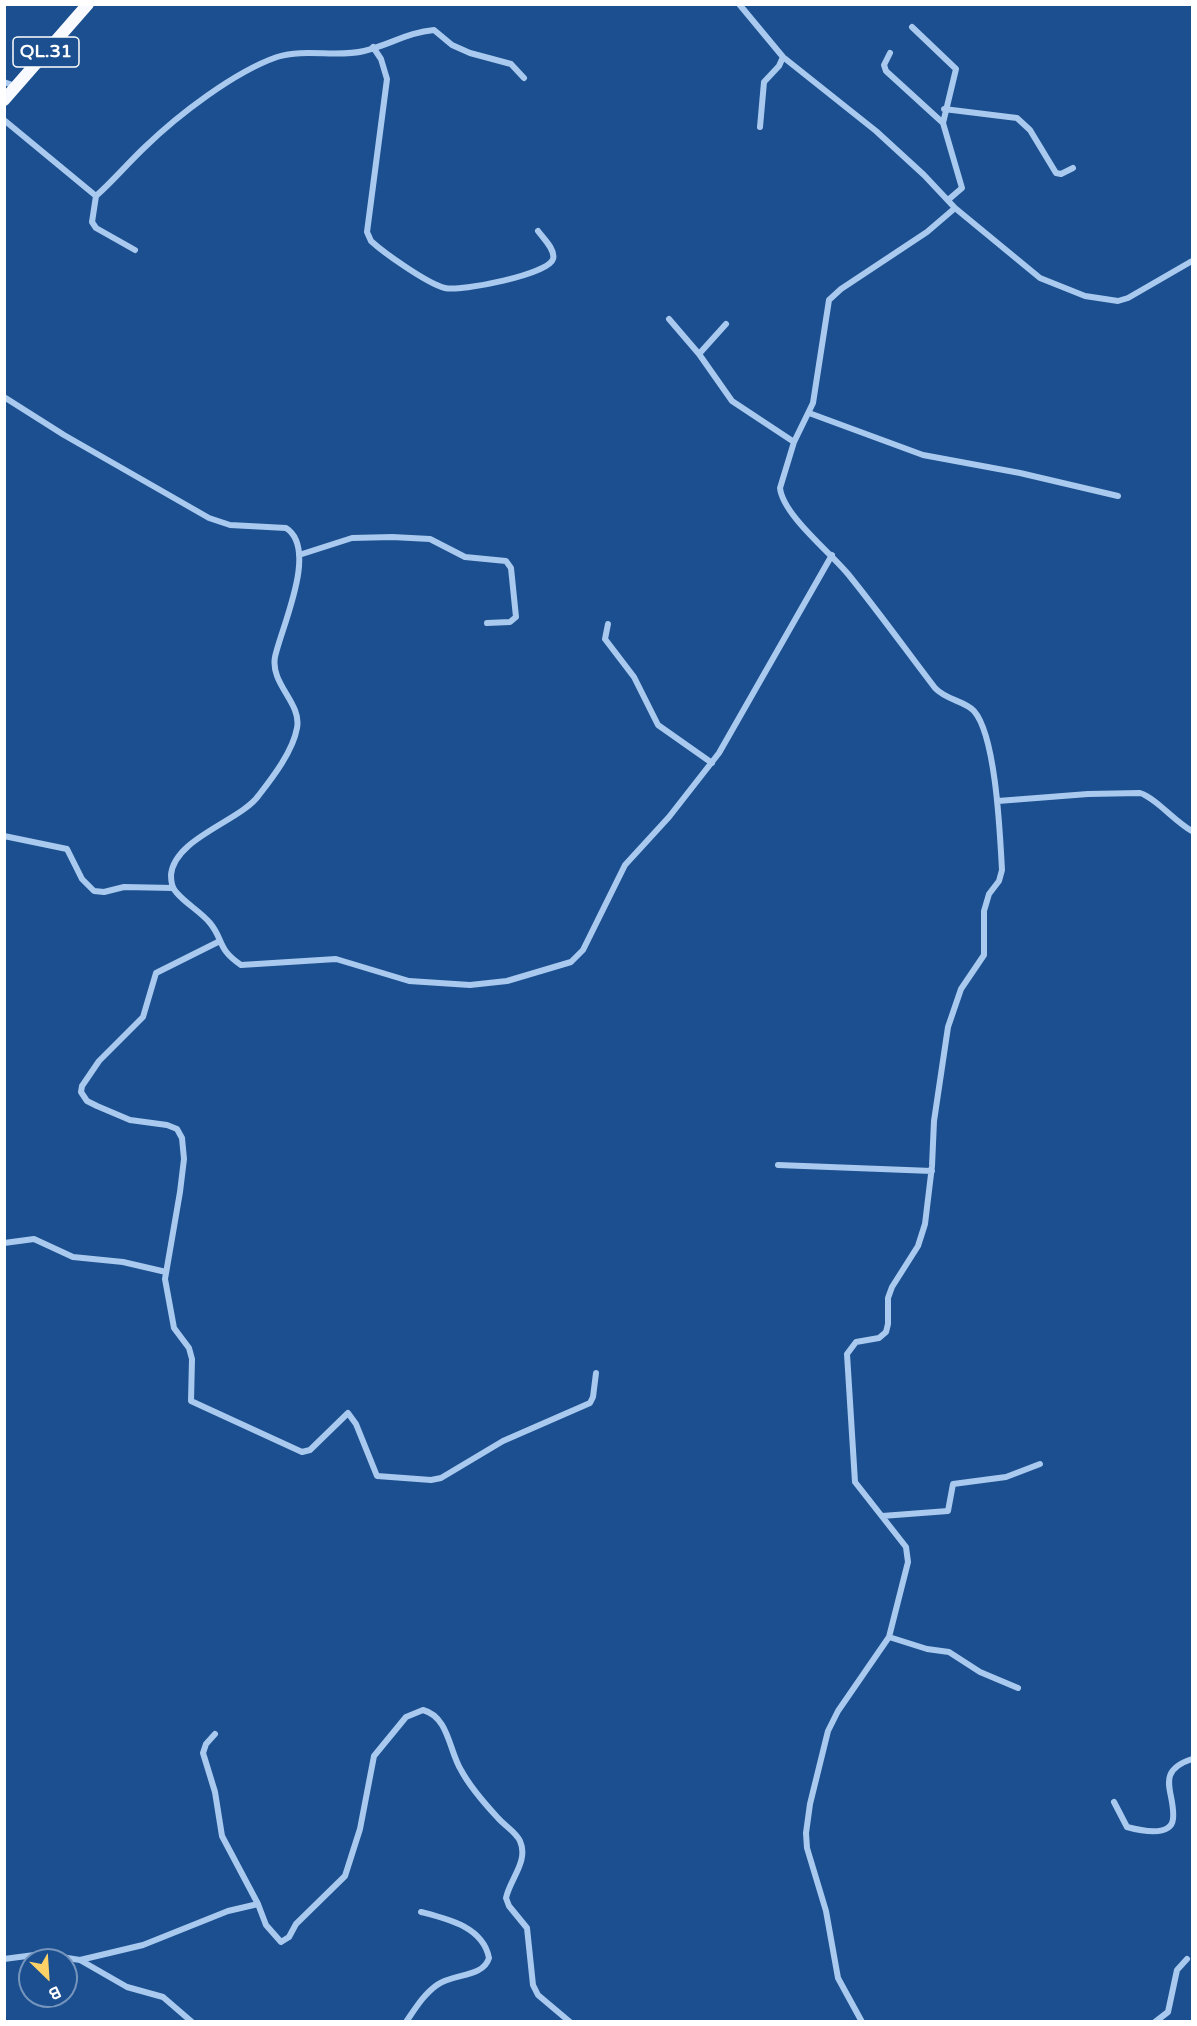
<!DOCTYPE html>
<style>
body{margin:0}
#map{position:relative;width:1197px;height:2026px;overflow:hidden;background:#1b4f8f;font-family:"Varela Round",sans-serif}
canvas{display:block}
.frame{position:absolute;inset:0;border:6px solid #fff;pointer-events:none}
.north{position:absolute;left:18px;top:1948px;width:60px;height:60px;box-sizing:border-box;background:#1b4f8f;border:2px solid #7695bc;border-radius:50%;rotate:155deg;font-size:16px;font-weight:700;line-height:24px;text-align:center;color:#fff}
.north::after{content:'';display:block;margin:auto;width:21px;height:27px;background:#ffd166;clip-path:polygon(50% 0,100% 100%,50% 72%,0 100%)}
</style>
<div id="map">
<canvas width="1197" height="2026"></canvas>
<div class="frame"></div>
<div class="north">B</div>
</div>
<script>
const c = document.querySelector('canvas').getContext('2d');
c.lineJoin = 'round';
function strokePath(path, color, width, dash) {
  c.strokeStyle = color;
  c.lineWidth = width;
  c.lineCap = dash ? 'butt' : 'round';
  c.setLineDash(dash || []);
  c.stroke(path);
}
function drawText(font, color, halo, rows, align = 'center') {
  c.font = font + ' "Varela Round",sans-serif';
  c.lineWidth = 4.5;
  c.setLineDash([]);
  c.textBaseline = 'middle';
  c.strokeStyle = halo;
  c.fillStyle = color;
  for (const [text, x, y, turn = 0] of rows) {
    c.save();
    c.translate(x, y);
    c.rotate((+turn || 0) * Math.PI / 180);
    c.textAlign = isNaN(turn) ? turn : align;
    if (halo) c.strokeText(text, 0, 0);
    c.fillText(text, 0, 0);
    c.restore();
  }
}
const minor = new Path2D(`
 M739 4 783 57 876 131 924 175 955 208 1040 278 1085 296 1118 301 1128 298 1192 261
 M912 27 956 69 943 123 962 188 948 200
 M373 47 381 59 387 79 367 232 371 241C384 253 428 284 445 288 461 292 549 274 553 259 556 250 543 238 538 231
 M890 53 884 65 886 71 943 123
 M4 82 15 86
 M944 109 1017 118 1030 130 1056 173 1061 174 1073 168
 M4 120 96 196 92 222 96 228 135 250
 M760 127 764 82 779 66 783 57
 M96 196C113 181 128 163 145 147 178 115 234 72 277 57 306 48 336 58 364 51 389 45 409 32 434 30L452 45 470 53 511 64 524 78
 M669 319 699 354
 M726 324 699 354 732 401 794 442
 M4 397 64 435 209 518 230 525 286 528C319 549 281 628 275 657 270 684 302 703 297 728 293 751 273 777 259 795 241 821 174 838 171 875 171 882 172 888 176 892 186 904 200 911 210 923 224 940 217 949 241 965L336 959 409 981 470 985 507 981 571 962 583 950 625 865 669 817 719 753 832 555
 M809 413 923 455 1020 473 1118 496
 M299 555 352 538 392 537 430 539 465 557 506 561 511 568 516 617 510 622 487 623
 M608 624 605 639 634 677 658 725 712 763
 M998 801 1088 794 1140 793C1156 798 1175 822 1192 831
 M4 836 67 849 82 879 94 891 104 892 124 887 173 888
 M218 942 156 973 143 1017 99 1061 82 1086 81 1092 87 1101 97 1106 130 1120 167 1125 177 1129 182 1138 184 1159 180 1192 165 1279 174 1328 189 1348 192 1359 191 1401 302 1452 310 1450 348 1413 356 1424 377 1476 431 1480 441 1478 503 1441 590 1403 593 1397 596 1373
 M778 1165 932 1171
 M4 1243 34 1239 73 1257 123 1262 166 1272
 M882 1516 948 1511 953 1484 1006 1477 1040 1464
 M889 1637 927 1649 949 1652 980 1672 1018 1688
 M215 1734 206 1744 203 1753 215 1792 222 1836 258 1904
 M1114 1802 1127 1827C1138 1830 1171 1838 1173 1819 1176 1793 1153 1772 1192 1759
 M4 1959 42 1954 80 1960 127 1987 163 1997 192 2022
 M80 1960 143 1945 228 1911 258 1904 266 1925 281 1942 289 1937 296 1924 345 1876 360 1829 374 1756 406 1717 423 1710C449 1717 449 1751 461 1770 470 1787 485 1804 498 1818 505 1826 516 1832 520 1841 529 1861 510 1879 506 1898L509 1906 527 1928 533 1985 538 1995 570 2022
 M406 2022C415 2009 424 1994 437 1985 453 1973 483 1978 489 1958 483 1927 448 1919 421 1912
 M862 2022 838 1978 826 1911 807 1848 806 1833 810 1804 828 1731 838 1711 889 1637 908 1562 906 1547 855 1482 847 1354 856 1342 879 1338 886 1332 888 1324V1298L892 1287 918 1246 925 1224 932 1166 934 1121 948 1027 961 989 984 955V911L989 894 999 881 1002 870C1000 835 996 736 974 711 965 701 946 700 935 688 906 650 878 611 848 574 830 552 783 515 780 488L794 442 813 403 829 300 841 289 927 232 955 208
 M1155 2022 1168 2012 1177 1970 1187 1959`);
const trunk = new Path2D(`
 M4 100 88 4`);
const shields = [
 [46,52,66]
];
const shieldNames = [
 ["QL.31",46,52]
];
strokePath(minor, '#a9c9ee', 6);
strokePath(trunk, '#f8faff', 12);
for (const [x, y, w] of shields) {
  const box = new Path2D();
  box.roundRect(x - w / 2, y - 15, w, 30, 4.5);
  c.fillStyle = '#1b4f8f';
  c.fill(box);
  strokePath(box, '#fff', 1.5);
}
drawText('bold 18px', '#fff', null, shieldNames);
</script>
